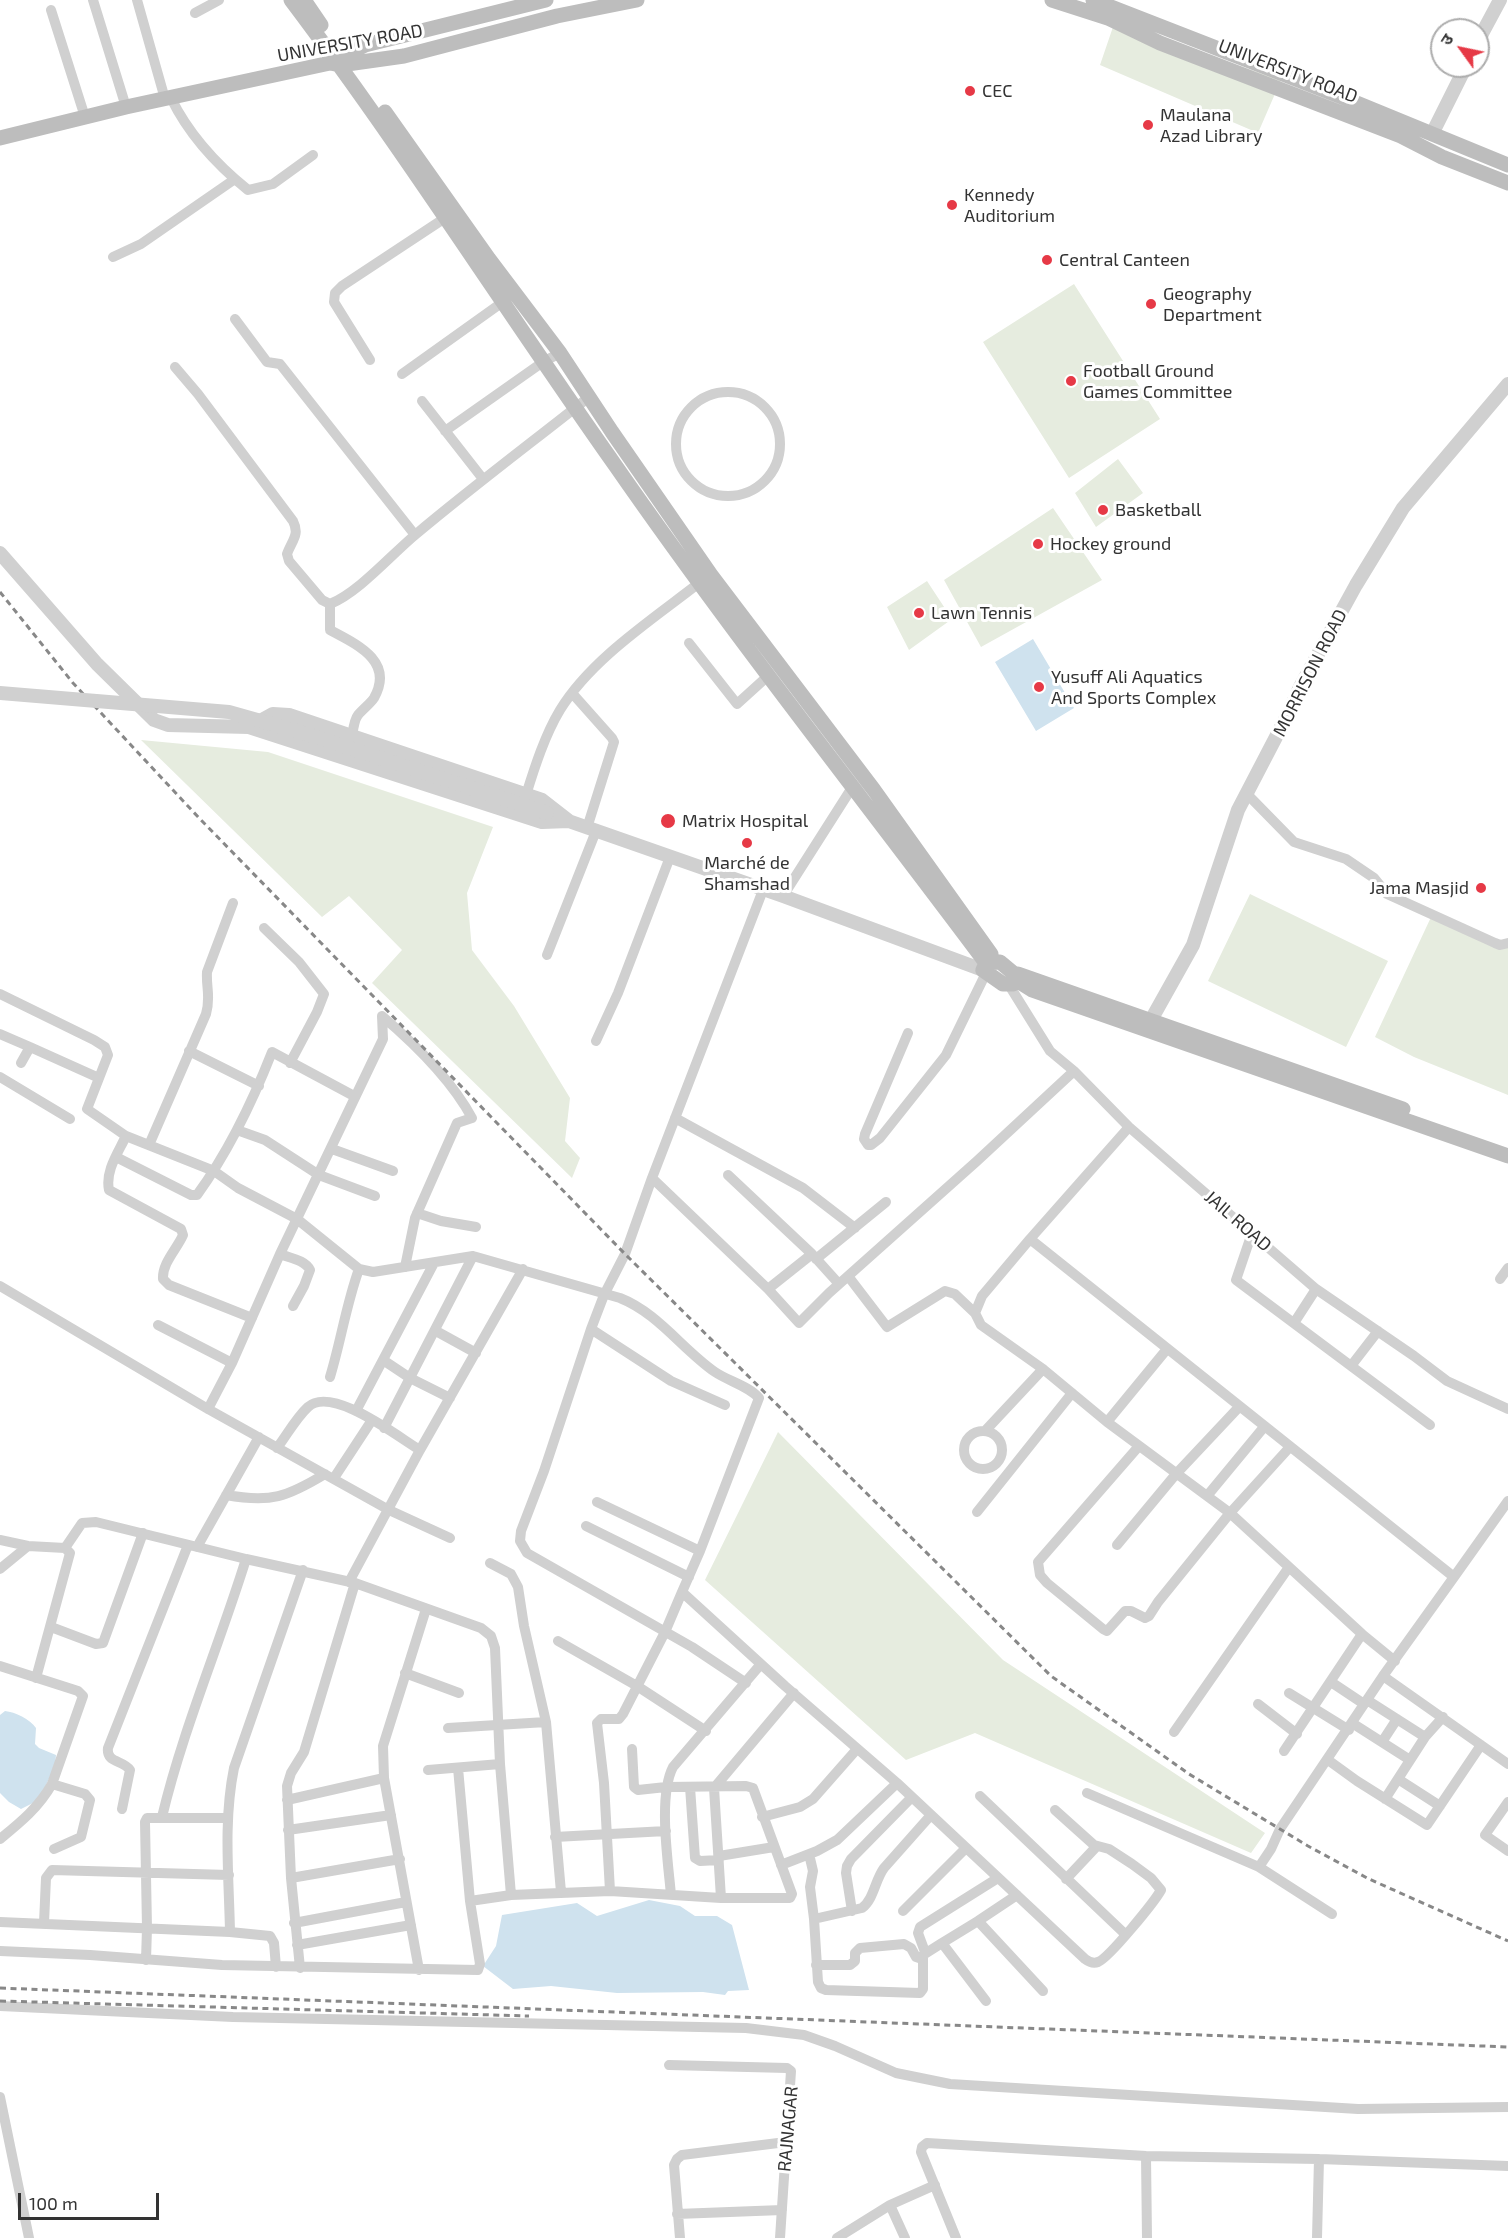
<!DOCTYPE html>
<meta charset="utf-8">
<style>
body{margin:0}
#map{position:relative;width:1508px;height:2238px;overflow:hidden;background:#fff;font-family:"Exo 2","Noto Sans Devanagari",sans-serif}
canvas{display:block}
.north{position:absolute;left:1430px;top:18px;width:60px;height:60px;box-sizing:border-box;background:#fff;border:2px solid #adadad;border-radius:50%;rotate:303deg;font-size:16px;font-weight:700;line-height:24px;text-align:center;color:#333}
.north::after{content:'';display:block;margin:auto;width:21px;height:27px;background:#e63946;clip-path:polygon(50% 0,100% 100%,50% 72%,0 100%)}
.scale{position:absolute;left:18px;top:2193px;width:141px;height:27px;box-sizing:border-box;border:3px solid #333;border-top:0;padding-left:8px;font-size:18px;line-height:21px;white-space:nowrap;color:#333;-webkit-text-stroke:4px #fff;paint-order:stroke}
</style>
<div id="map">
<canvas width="1508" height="2238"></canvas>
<div class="north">उ</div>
<div class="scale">100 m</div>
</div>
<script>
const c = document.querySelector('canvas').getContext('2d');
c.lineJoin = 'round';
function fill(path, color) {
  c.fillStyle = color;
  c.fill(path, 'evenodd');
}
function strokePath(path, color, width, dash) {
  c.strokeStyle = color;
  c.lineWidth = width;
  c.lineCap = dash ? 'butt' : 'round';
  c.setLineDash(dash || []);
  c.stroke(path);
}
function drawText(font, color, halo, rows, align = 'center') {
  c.font = font + ' "Exo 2",sans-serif';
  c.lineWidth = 6;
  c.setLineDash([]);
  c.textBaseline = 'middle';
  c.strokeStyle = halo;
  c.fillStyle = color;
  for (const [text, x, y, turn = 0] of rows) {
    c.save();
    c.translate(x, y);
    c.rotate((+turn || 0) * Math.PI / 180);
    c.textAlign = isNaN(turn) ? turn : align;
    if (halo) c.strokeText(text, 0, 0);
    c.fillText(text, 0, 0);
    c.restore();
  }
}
const green = new Path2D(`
 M1114 24 1281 80 1258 133 1100 65Z
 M1074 284 1160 419 1069 478 983 342Z
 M1118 459 1143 493 1096 527 1075 493Z
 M1053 508 1102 580 981 647 944 580Z
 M927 581 952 619 909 650 887 607Z
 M141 740 268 752 493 827 467 893 472 950 514 1006 570 1098 565 1141 580 1158 572 1178 372 983 402 950 349 896 322 917Z
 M1250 894 1388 961 1346 1047 1208 981Z
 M1432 915 1508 945V1095L1414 1057 1375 1037Z
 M778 1432 1003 1660 1265 1833 1251 1853 975 1733 906 1760 705 1580Z`);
const water = new Path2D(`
 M1033 639 1074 708 1036 731 995 662Z
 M5 1711C15 1712 30 1719 36 1728L35 1744 39 1748 56 1755 55 1766 39 1800 21 1809 9 1802 0 1793V1715Z
 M649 1900 680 1906 695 1916H717L732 1925 749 1990 728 1991 725 1995 703 1992 617 1993 551 1986 513 1989 483 1966 496 1946 502 1915 577 1903 597 1916Z`);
const minor = new Path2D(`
 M93 0 126 107
 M137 0 165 99
 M51 10 85 117
 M195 13 219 0
 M171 98C189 135 217 165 248 190L273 184 313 155
 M113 257 141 244 235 179
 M235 319 267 362 280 364 415 535
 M370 360 334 302 335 293 342 286 445 218
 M175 367 198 394 293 521C300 535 292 540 287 554L289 561 322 600 330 604C358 593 391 555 415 535 472 487 531 443 589 397
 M402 374 507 299
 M676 444a52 52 0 1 1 104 0a52 52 0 1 1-104 0Z
 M422 401 483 479
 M445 431 543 362 560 353
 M330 604V630C356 644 395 661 374 698 370 704 363 709 358 715 354 720 353 730 352 737
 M689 643 737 704 769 675
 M572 693 612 738 614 742 587 828
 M1247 794 1294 842 1346 859 1374 878 1387 894 1495 943 1500 945 1508 943
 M526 795C535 766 545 735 560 710 591 659 653 619 699 583
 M783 896 853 786
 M264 928 299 962 324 994 317 1012 290 1063
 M547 955 596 831
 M1009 985 1050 1051 1074 1071 1129 1127 1316 1289 1414 1356 1447 1381 1508 1409
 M0 994 94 1040 105 1047 108 1055 87 1109 126 1136C118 1153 105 1171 109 1190L181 1229 183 1235C177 1249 162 1263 163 1279L169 1285 252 1318
 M908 1033 865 1134 864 1139 868 1145H871L880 1138 946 1055 986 973
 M0 1034 30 1047 21 1063
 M596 1041 618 993 670 857
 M30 1047 99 1078
 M189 1051 259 1086
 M0 1077 70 1119
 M675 1118 803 1188 855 1228
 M1129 1127 1030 1239 982 1296 975 1313 981 1325 1043 1369 1107 1422 1230 1513 1289 1567 1174 1732
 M237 1130 265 1140 319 1175 375 1196
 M126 1136 214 1171 238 1188 297 1219 359 1269 373 1272 473 1256 620 1298C658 1313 682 1349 715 1372 728 1381 749 1386 759 1398L700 1551 682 1592 785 1686 897 1783 1085 1959C1089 1962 1093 1964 1098 1962 1109 1958 1155 1901 1161 1890L1151 1878 1132 1864 1109 1849 1094 1845 1055 1810
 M149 1145 206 1014C211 997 206 988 207 972L233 903
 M332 1149 393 1171
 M116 1157 191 1195H197C229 1151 252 1103 272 1052L354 1096
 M728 1175 812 1254 839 1284
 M652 1178 768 1289 812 1254
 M417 1213 441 1221 476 1227
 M1252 1233 1236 1280 1430 1425
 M1030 1239 1454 1577 1383 1676
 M280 1254C290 1258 305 1260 310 1270L304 1286 293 1306
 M816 1259 886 1202
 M848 1276 887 1327 945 1291 955 1294 975 1313
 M1500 1279 1508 1268
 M0 1286 208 1409 389 1510 450 1538
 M768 1289 799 1323 829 1293 977 1161 1074 1071
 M1294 1323 1316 1289
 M158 1325 232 1363
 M591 1329 671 1381 725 1405
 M436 1331 476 1353
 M383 1360 410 1378 450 1398
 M1351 1366 1378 1331
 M330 1377C341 1341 346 1305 359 1269
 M208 1409 232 1363 280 1254 383 1039 382 1016C416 1045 451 1079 472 1118L457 1123 415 1218 405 1267
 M356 1411 434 1263
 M1107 1422 1167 1349
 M384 1428 473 1256
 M985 1431 1043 1369
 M964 1450a19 19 0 1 1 38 0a19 19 0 1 1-38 0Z
 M1139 1446 1038 1562 1040 1575 1047 1583 1103 1629 1107 1631 1125 1611H1131L1145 1618 1149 1616 1158 1602 1230 1513 1289 1448
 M277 1448C287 1435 296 1418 308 1407 332 1385 398 1437 420 1450
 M334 1478 372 1420
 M226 1495C271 1503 287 1497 325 1474
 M1207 1496 1264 1427
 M597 1502 700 1551
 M977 1512 1072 1393
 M586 1526 689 1577
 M0 1540 28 1546 65 1548 70 1553 36 1678
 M1117 1545 1176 1474 1239 1407
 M197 1547 259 1437
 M65 1548 82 1523 96 1522 246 1559 355 1583 481 1628 491 1636 495 1648 500 1764 511 1895
 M490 1563 511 1574 518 1587 524 1626 546 1722 561 1892
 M1289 1567 1362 1634 1395 1661
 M0 1569 28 1546
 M1454 1577 1508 1501
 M349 1582 420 1450 523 1269
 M51 1627 96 1644 103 1643 143 1533
 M558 1641 637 1686 706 1731
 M0 1666 78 1691 83 1696 52 1784C39 1807 21 1822 0 1839
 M405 1673 459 1693
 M1331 1682 1364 1704
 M746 1683 692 1647 527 1553 520 1541 521 1531 544 1471 591 1329 604 1295 625 1254 652 1178 763 890
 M1289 1693 1349 1730
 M1367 1700 1425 1737
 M1258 1704 1297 1734
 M1352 1723 1410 1760
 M448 1728 546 1722
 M1382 1742 1397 1719
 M1284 1751 1362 1634
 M1328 1760 1357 1781 1427 1825 1481 1745
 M428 1770 500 1764
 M1398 1779 1440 1806
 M52 1784 85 1794 90 1800 81 1837 54 1849
 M690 1787 695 1858 700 1861 719 1860
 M1087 1793 1259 1867 1332 1914
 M980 1796 1125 1934
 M1385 1799 1425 1737 1443 1717
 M287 1800 384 1778
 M1508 1802 1485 1835 1508 1851
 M122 1809 130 1770C123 1760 106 1763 108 1748L188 1545
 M931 1815 884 1868C875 1880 874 1899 862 1908L814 1919 818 1982 821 1988 826 1990 920 1993 923 1989V1955L942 1943
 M162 1817C183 1729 219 1646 246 1559
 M762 1817 800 1807 813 1799 857 1749
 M288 1830 391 1815
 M555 1837 666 1831
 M809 1854 813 1871 810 1887 814 1919
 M719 1856 774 1847
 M781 1865 817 1851 837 1840 897 1783
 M1259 1867 1271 1849 1280 1829 1383 1676 1508 1764
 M291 1878 400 1859
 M1066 1879 1097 1846
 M610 1891 604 1783 597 1723 601 1719H619L623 1714 665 1632 682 1592
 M671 1895C668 1861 658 1796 673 1767L761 1664
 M721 1898 714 1788 794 1693
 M470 1901 511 1895 610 1891 721 1898H790L792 1894 753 1788 746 1786 666 1787 638 1790 634 1787 632 1749
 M852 1911 846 1873 847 1866 851 1859 912 1797
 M903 1911 966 1848
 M978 1921 1043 1991
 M0 1922 230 1932C229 1878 223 1822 234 1768L303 1570
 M44 1923 46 1878 52 1870 229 1875
 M294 1923 406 1902
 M230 1932 270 1936 274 1943 276 1967
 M297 1945 411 1925
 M0 1951 90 1955 222 1965 478 1970 480 1964 470 1901 458 1768
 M925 1952 918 1933 920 1927 998 1878
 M146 1960 147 1928 145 1822 147 1818H228
 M816 1965H850L855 1961V1953L860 1948 904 1944 911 1948 916 1957 922 1959
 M300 1968 291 1878 287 1786 291 1773 304 1752 355 1583
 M419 1970 384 1778 383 1746 426 1609
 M986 2001 942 1943 978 1921 1017 1895
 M0 2006 233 2017 746 2028 804 2035 835 2046 896 2073 950 2084 1358 2109 1508 2107
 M669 2065 787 2068 791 2071 780 2238
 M0 2097 29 2238
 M1146 2156 1147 2238
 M890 2205 905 2238
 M677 2214 782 2210
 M680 2238 674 2165 677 2159 682 2155 786 2142
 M837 2238 890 2205 935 2185
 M956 2238 921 2152 922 2147 927 2143 1146 2156 1319 2159 1508 2166
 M1317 2238 1319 2159`);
const tertiary = new Path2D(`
 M1478 41 1500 0
 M1432 134 1466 66
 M0 553 97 664 154 720 168 725 249 727 542 822 569 821
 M253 725 273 714 289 715 542 800 569 821
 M560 818 783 896 983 970
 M1146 1029 1193 945 1238 810 1289 712 1300 687 1356 585 1403 508 1508 384`);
const secondary = new Path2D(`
 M291 0C405 151 506 311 615 465 733 635 862 797 986 963L983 970 1003 984H1013L1016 980
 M304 0 321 25
 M1052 0 1108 18 1160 43 1401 136 1442 157 1508 183
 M1093 0 1342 97 1508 165
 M333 61 365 45 546 0
 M385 112 489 259 560 353 612 432 711 575 874 790 991 954
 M0 138 126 107 330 63 340 65 404 56 557 16 637 0
 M986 963 1000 962 1012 972 1016 980 1032 990 1508 1156
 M1018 974 1403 1109`);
const rail = new Path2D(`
 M0 592 73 683 200 819 625 1254 1051 1676 1189 1774 1308 1846 1369 1879 1508 1941
 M0 1988 1508 2047
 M0 2001 529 2016`);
const tertiaryBridge = new Path2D(`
 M0 693 229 712 307 734 547 813`);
const markers = [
 [970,91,6,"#e63946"],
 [1148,125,6,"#e63946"],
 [952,205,6,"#e63946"],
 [1047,260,6,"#e63946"],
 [1151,304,6,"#e63946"],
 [1071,381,6,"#e63946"],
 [1103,510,6,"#e63946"],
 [1038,544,6,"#e63946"],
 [919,613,6,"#e63946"],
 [1039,687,6,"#e63946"],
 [668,821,8,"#e63946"],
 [747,843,6,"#e63946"],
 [1481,888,6,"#e63946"]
];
const streetNames = [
 ["UNIVERSITY ROAD",350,43,-10],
 ["UNIVERSITY ROAD",1288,71,21],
 ["MORRISON ROAD",1310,673,-63],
 ["JAIL ROAD",1238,1221,41],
 ["RAJNAGAR",788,2129,-85]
];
const poiNames = [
 ["CEC",982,91],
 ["Maulana",1160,115],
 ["Azad Library",1160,136],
 ["Kennedy",964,195],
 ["Auditorium",964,216],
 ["Central Canteen",1059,260],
 ["Geography",1163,294],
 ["Department",1163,315],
 ["Football Ground",1083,371],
 ["Games Committee",1083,392],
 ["Basketball",1115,510],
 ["Hockey ground",1050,544],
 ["Lawn Tennis",931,613],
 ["Yusuff Ali Aquatics",1051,677],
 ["And Sports Complex",1051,698],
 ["Matrix Hospital",682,821],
 ["Marché de",747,863,"center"],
 ["Shamshad",747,884,"center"],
 ["Jama Masjid",1469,888,"right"]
];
fill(green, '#e6ecdf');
fill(water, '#cfe2ee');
strokePath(minor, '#d0d0d0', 10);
strokePath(tertiary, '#d0d0d0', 14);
strokePath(secondary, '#bdbdbd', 15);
strokePath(rail, '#888', 3, [6, 4.5]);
strokePath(tertiaryBridge, '#d0d0d0', 14);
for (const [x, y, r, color] of markers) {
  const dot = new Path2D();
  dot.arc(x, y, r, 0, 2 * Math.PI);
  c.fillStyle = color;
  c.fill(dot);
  strokePath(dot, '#fff', 2);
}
drawText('18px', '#333', '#fff', streetNames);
drawText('18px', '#333', '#fff', poiNames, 'left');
</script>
